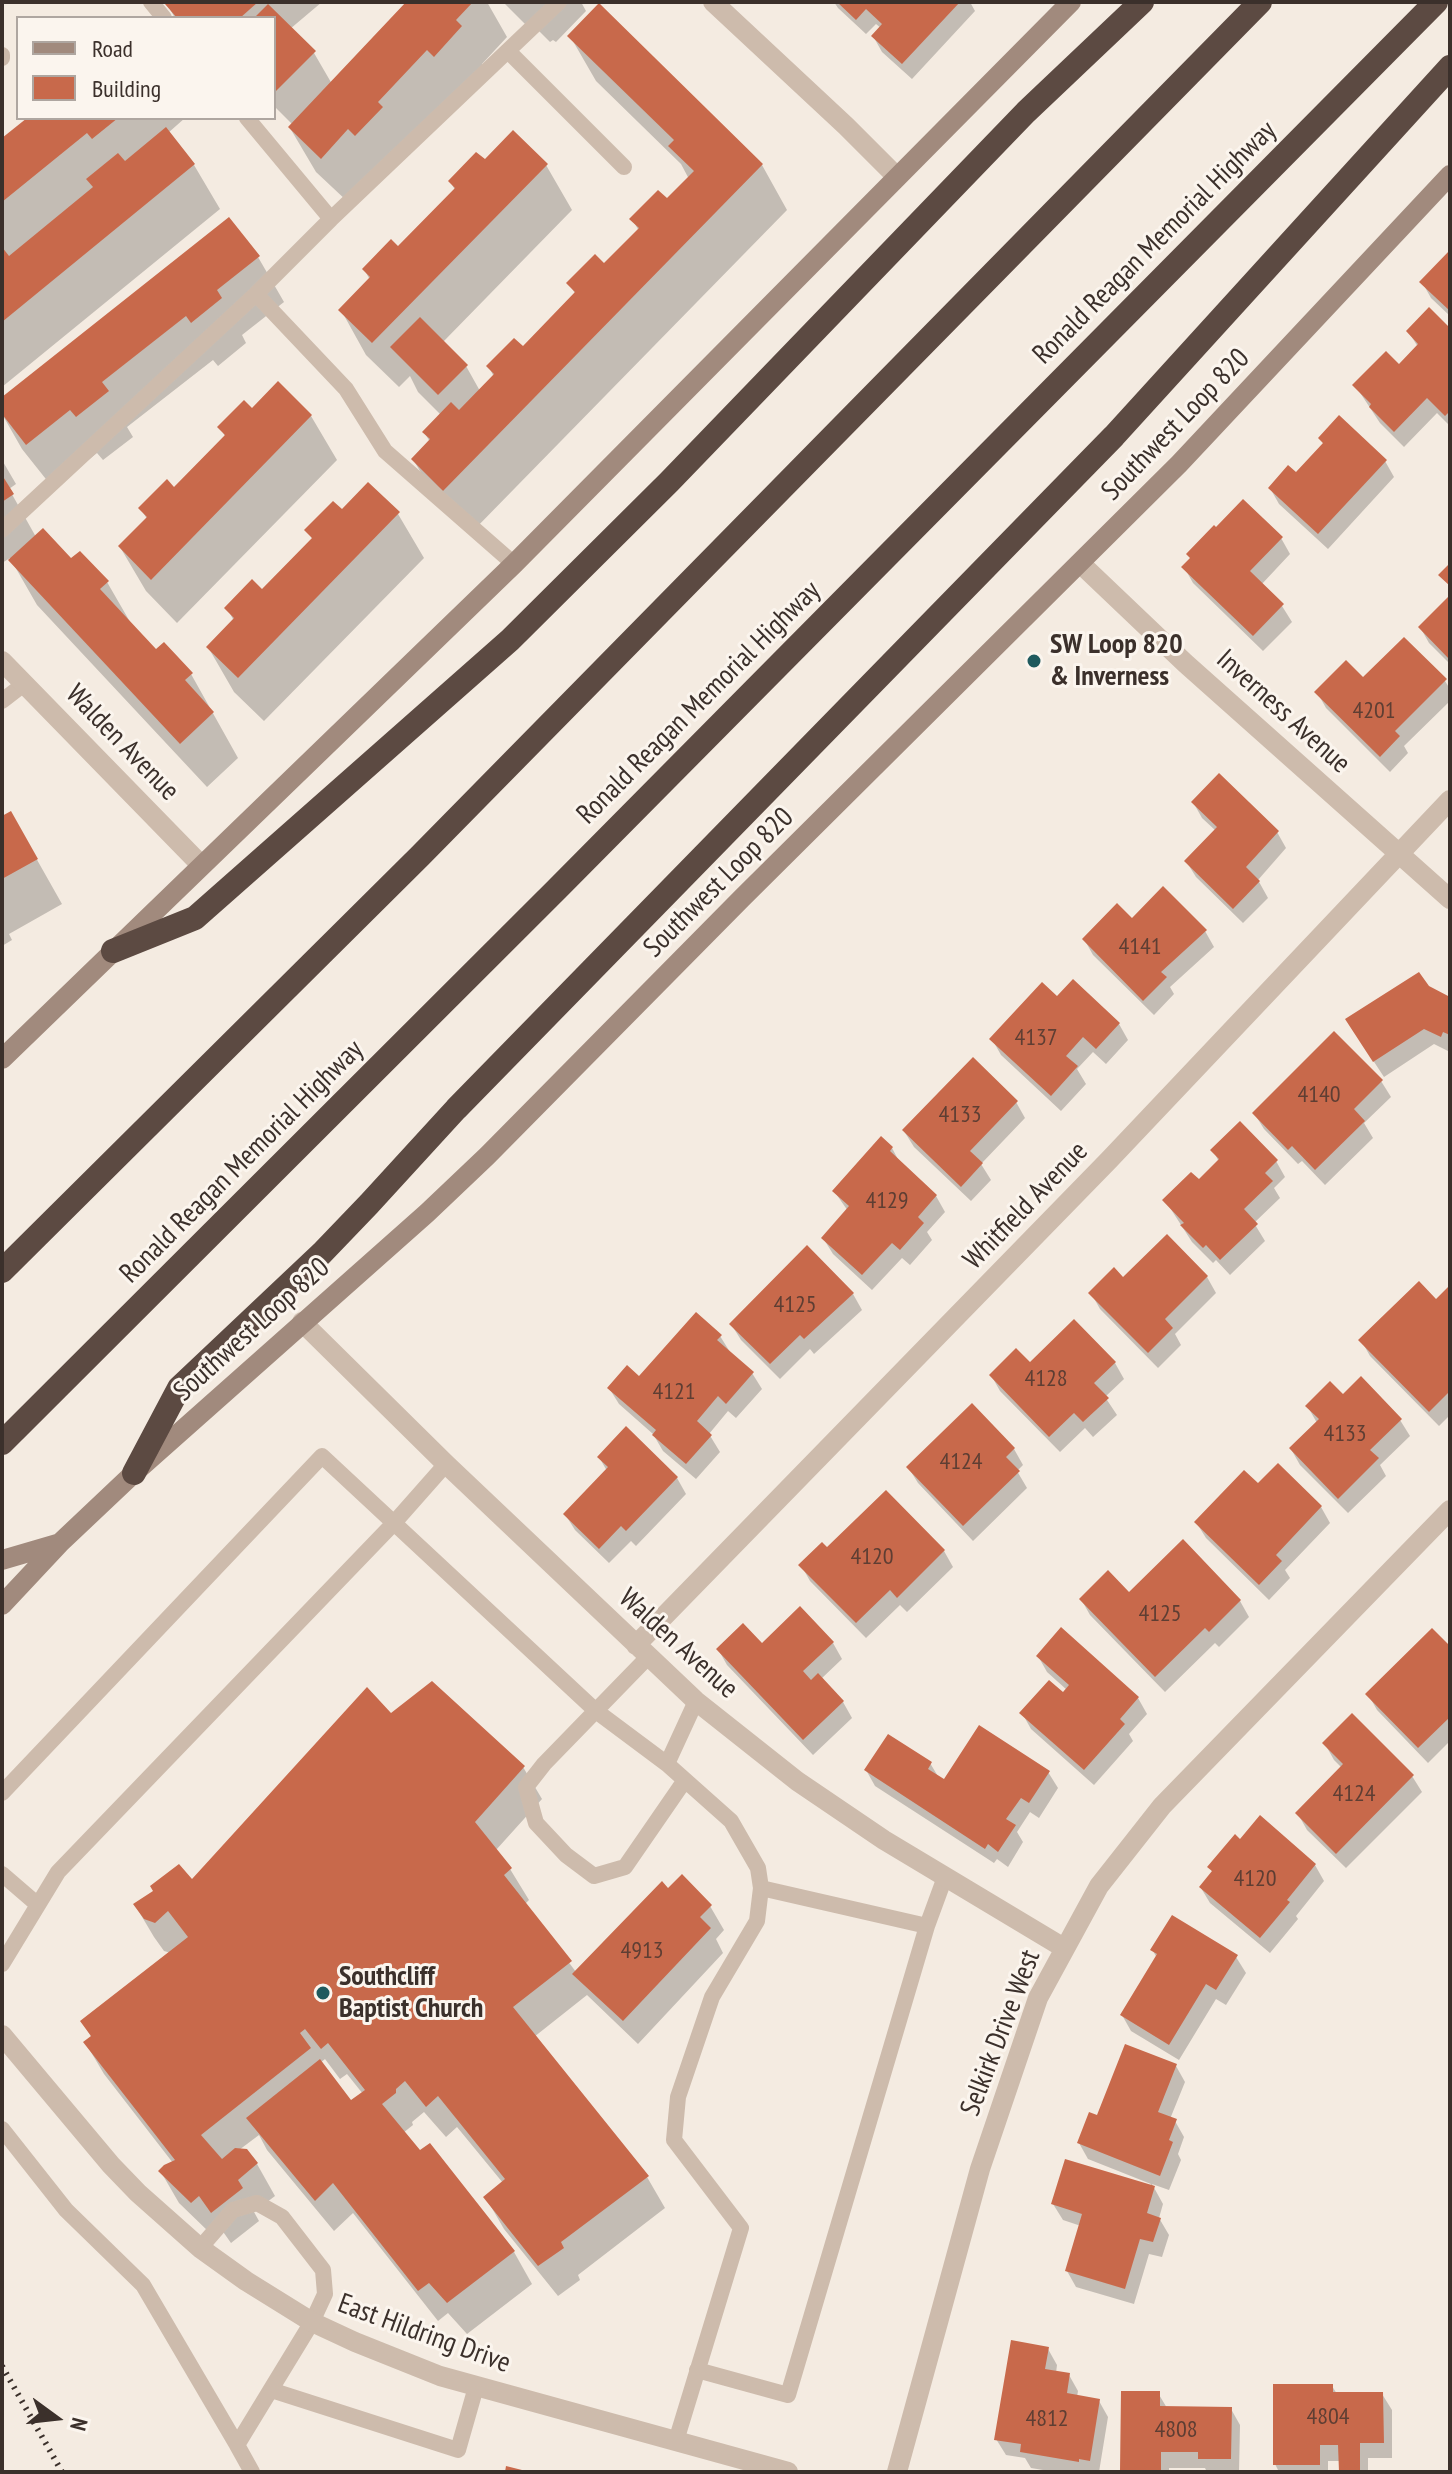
<!DOCTYPE html>
<style>
body{margin:0}
#map{position:relative;width:1452px;height:2474px;overflow:hidden;background:#f4ebe1;font-family:"PT Sans Narrow",sans-serif}
canvas{display:block}
.frame{position:absolute;inset:0;border:4px solid #3b302b;pointer-events:none}
.legend{position:absolute;left:16px;top:16px;width:260px;height:104px;box-sizing:border-box;background:#fbf5ee;border:2px solid #aea6a0;margin:0;padding:10px 14px;list-style:none;font-size:24px;color:#3b302b}
.legend li{display:flex;align-items:center;gap:16px;height:40px}
.legend b{width:40px;border:2px solid #aea6a0}
.north{position:absolute;left:16px;top:2378px;width:80px;height:80px;-webkit-text-stroke:6px #fbf5ee;paint-order:stroke;rotate:105deg;font-size:22px;font-weight:700;line-height:32px;text-align:center;color:#3b302b}
.north::after{content:'';display:block;margin:auto;width:28px;height:36px;background:#3b302b;clip-path:polygon(50% 0,100% 100%,50% 72%,0 100%)}
</style>
<div id="map">
<canvas width="1452" height="2474"></canvas>
<div class="frame"></div>
<ul class="legend">
<li><b style="height:10px;background:#a18a7d"></b>Road</li>
<li><b style="height:22px;background:#c8694b"></b>Building</li>
</ul>
<div class="north">N</div>
</div>
<script>
const c = document.querySelector('canvas').getContext('2d');
c.lineJoin = 'round';
function fill(path, color) {
  c.fillStyle = color;
  c.fill(path, 'evenodd');
}
function strokePath(path, color, width, dash) {
  c.strokeStyle = color;
  c.lineWidth = width;
  c.lineCap = dash ? 'butt' : 'round';
  c.setLineDash(dash || []);
  c.stroke(path);
}
function drawText(font, color, halo, rows, align = 'center') {
  c.font = font + ' "PT Sans Narrow",sans-serif';
  c.lineWidth = 6;
  c.setLineDash([]);
  c.textBaseline = 'middle';
  c.strokeStyle = halo;
  c.fillStyle = color;
  for (const [text, x, y, turn = 0] of rows) {
    c.save();
    c.translate(x, y);
    c.rotate((+turn || 0) * Math.PI / 180);
    c.textAlign = isNaN(turn) ? turn : align;
    if (halo) c.strokeText(text, 0, 0);
    c.fillText(text, 0, 0);
    c.restore();
  }
}
const shadow = new Path2D(`
 M170 2H322L290 29 314 53 332 84 409 2H487L507 37 482 64 486 72 348 202 316 172 290 128 293 125 274 106V18H175L167 4Z
 M503 2H581L586 11 556 42 553 40 550 42 532 24 528 27Z
 M834 2H970L975 11 912 79 882 52 873 36 881 28 876 24 866 34 838 8Z
 M599 6 762 165 787 210 470 534 439 504 413 459 430 442 424 432 441 415 418 392 410 376 399 387 366 355 341 310 370 280 364 269 398 249 455 190 450 181 485 162 546 165 572 210 443 342 466 366 480 391 494 377 489 367 523 349 576 295 569 284 604 266 639 231 632 219 667 201 689 179 681 164 596 81 570 36Z
 M30 118H185L168 133 194 165 220 209 2 387V141Z
 M1450 253V316L1431 298 1422 282Z
 M258 257 284 302 242 335 246 343 218 366 213 360 127 427 133 437 103 460 97 453 53 488 22 449 2 414V400Z
 M1408 331H1450V426L1437 413 1404 447 1380 423 1355 385 1399 367 1418 347Z
 M252 411 311 416 337 460 177 623 146 591 120 547 147 519 141 509 174 490 226 438 220 427Z
 M1320 438 1385 461 1394 477 1328 549 1279 504 1270 488 1296 474 1324 445Z
 M2 460 16 484 9 489 36 537 107 582 133 627 156 651 191 674 238 758 207 787 37 605 10 558 2 563Z
 M342 512 398 514 424 558 264 721 234 692 208 647 234 621 227 608 262 592 313 540 307 530Z
 M1281 538 1290 554 1261 585 1282 606 1292 622 1263 651 1193 583 1184 567Z
 M1450 598V664L1429 643 1420 627Z
 M1363 680 1445 681 1450 689V701L1404 746 1408 753 1390 772 1326 708 1317 692Z
 M1193 802 1277 832 1286 848 1258 880 1268 898 1243 923 1196 877 1186 861 1216 831 1202 818Z
 M2 818 36 858 62 904 9 934 12 940 2 946Z
 M1132 920 1205 931 1214 947 1170 987 1174 994 1154 1015 1093 955 1084 939Z
 M1427 988 1450 999V1052L1434 1044 1384 1077 1357 1036Z
 M1057 999 1119 1024 1128 1040 1106 1064 1093 1052 1077 1069 1086 1084 1061 1111 1001 1055 992 1039Z
 M1381 1081 1391 1097 1364 1123 1373 1138 1325 1185 1302 1161 1298 1164 1264 1129 1254 1113Z
 M1016 1102 1025 1118 981 1164 991 1180 971 1201 914 1147 904 1131Z
 M892 1148 901 1165 936 1196 945 1212 927 1232 932 1240 910 1265 902 1258 872 1290 833 1254 823 1238 848 1211 834 1191Z
 M1213 1150 1276 1161 1285 1177 1274 1188 1280 1198 1254 1223 1265 1241 1230 1275 1216 1260 1213 1263 1192 1242 1165 1200 1199 1182 1219 1162Z
 M1207 1277 1216 1293 1175 1334 1181 1345 1158 1368 1100 1309 1091 1293Z
 M1450 1288V1415L1439 1426 1370 1356 1361 1340 1436 1302Z
 M853 1294 862 1310 814 1354 810 1349 780 1379 741 1340 731 1324Z
 M1074 1322 1115 1363 1124 1379 1105 1397 1117 1415 1093 1437 1085 1428 1060 1452 1000 1391 991 1375 1030 1365Z
 M720 1336 730 1352 752 1373 762 1389 736 1418 728 1411 709 1434 720 1452 696 1479 663 1451 653 1434 619 1404 609 1388 640 1379Z
 M1343 1397 1400 1420 1410 1436 1380 1465 1386 1476 1348 1513 1300 1465 1291 1449 1317 1423 1308 1407Z
 M1014 1449 1023 1465 1017 1471 1027 1488 973 1541 918 1483 908 1467Z
 M599 1457 677 1478 686 1494 636 1546 631 1541 609 1563 575 1530 565 1514 607 1471Z
 M1258 1486 1321 1507 1330 1523 1285 1570 1290 1578 1269 1600 1206 1538 1196 1522Z
 M886 1492 944 1551 953 1567 907 1612 900 1605 866 1638 810 1581 801 1565 827 1550Z
 M1129 1595 1240 1601 1249 1617 1219 1647 1215 1643 1165 1692 1090 1615 1081 1599Z
 M833 1643 842 1659 821 1679 843 1702 852 1718 813 1755 727 1665 718 1649Z
 M1450 1649V1741L1428 1763 1377 1710 1368 1694Z
 M1038 1656 1138 1698 1147 1714 1129 1734 1133 1741 1094 1785 1031 1729 1022 1713 1063 1695 1067 1690 1047 1672Z
 M391 1716 523 1767 542 1799 496 1850 510 1869 529 1900 525 1904 576 1972 668 1891 710 1906 724 1930 716 1939 723 1953 638 2044 587 1995 534 2037 647 2177 665 2208 578 2275 580 2280 558 2296 504 2229 486 2198 503 2183 457 2127 446 2137 424 2112 412 2122 413 2125 403 2133 514 2252 532 2284 467 2334 448 2313 438 2321 353 2213 334 2231 267 2150 259 2135 239 2150 246 2151 257 2164 275 2196 254 2212 259 2221 231 2243 219 2226 210 2233 179 2203 161 2172 173 2163 104 2074 85 2042 92 2038 82 2022 171 1953 164 1951 154 1937 135 1905 192 1882ZM325 2059 340 2079 347 2074 363 2094 350 2103 320 2063Z
 M1325 1744 1412 1776 1422 1792 1346 1868 1307 1830 1298 1814 1342 1768 1334 1760Z
 M930 1763 939 1778 945 1782 1048 1772 1058 1788 1039 1818 1030 1812 1017 1832 1023 1842 1008 1867 997 1859 994 1863 875 1786 866 1770Z
 M1241 1842 1315 1865 1324 1881 1296 1916 1298 1919 1270 1953 1210 1903 1201 1888 1213 1873 1210 1868Z
 M1153 1951 1236 1957 1246 1973 1226 2005 1216 1999 1179 2060 1131 2031 1122 2015 1157 1958Z
 M1176 2066 1185 2082 1170 2119 1175 2121 1184 2137 1178 2154 1181 2160 1169 2190 1152 2184 1163 2204 1159 2218 1169 2235 1162 2257 1149 2254 1134 2304 1076 2287 1067 2271 1081 2226 1063 2220 1053 2204 1150 2187 1151 2184 1088 2159 1079 2143 1098 2117Z
 M1048 2349 1057 2365 1056 2373 1069 2375 1078 2391 1077 2397 1099 2401 1108 2417 1099 2472H1055L1031 2468 1025 2458 1006 2455 996 2439Z
 M1332 2386 1337 2394H1382L1392 2410V2458H1368V2472H1341L1340 2461H1328V2472H1279L1275 2464Z
 M1158 2393 1167 2408 1231 2409 1240 2425 1239 2472H1207L1205 2468H1169V2472H1123L1122 2470Z`);
const building = new Path2D(`
 M167 2H258L240 18H177L165 4Z
 M406 2H473L456 20 462 26 434 57 427 50 378 102 383 107 355 136 348 129 321 159 288 127Z
 M837 2H960L902 64 871 36 882 24 866 9 856 20Z
 M599 3 763 164 443 491 411 459 430 439 422 432 451 402 459 410 494 374 486 366 514 338 523 346 575 292 566 283 595 254 604 263 639 228 629 219 658 190 667 198 694 171 668 146 674 140 567 36Z
 M268 4 316 51 276 91 274 18H254Z
 M27 118H118L92 139 87 133 2 202V138Z
 M166 127 195 164 2 322V247L9 256 93 187 86 179 118 153 125 161Z
 M513 130 548 164 372 343 338 310 370 277 362 269 391 239 398 246 455 188 448 181 476 152 485 159Z
 M229 217 260 256 217 290 222 298 191 323 186 316 102 382 109 391 76 417 70 410 26 445 2 414V397Z
 M1450 250V311L1419 282Z
 M1429 307 1450 328V411L1445 416 1427 398 1394 432 1369 407 1371 404 1352 385 1386 351 1399 364 1418 344 1406 331Z
 M420 317 468 365 438 395 390 347Z
 M278 381 312 415 151 580 118 546 147 517 138 508 167 479 174 487 225 435 217 427 244 400 252 408Z
 M1339 415 1387 460 1318 534 1268 488 1288 465 1296 472 1323 443 1318 438Z
 M2 475 14 494 2 502Z
 M368 482 400 512 238 678 206 647 234 618 224 608 252 579 262 589 312 538 304 530 333 501 342 509Z
 M1243 499 1283 537 1250 571 1284 604 1253 636 1181 567 1190 558 1186 554 1214 525 1216 527Z
 M43 528 71 558 80 551 109 581 100 589 156 649 164 642 193 673 185 680 214 712 180 744 8 560Z
 M1450 563V586L1438 575Z
 M1450 595V660L1418 627Z
 M1404 637 1447 679 1395 731 1400 736 1380 757 1314 692 1346 660 1363 677Z
 M1219 773 1279 831 1246 867 1260 881 1233 909 1184 861 1217 827 1191 802Z
 M11 811 38 859 2 879V816Z
 M1163 886 1207 930 1161 972 1167 977 1143 1001 1082 939 1117 903 1132 918Z
 M1419 972 1429 986 1450 997V1035L1443 1032 1441 1037 1424 1029 1373 1062 1345 1019Z
 M1073 979 1120 1023 1096 1049 1083 1037 1066 1056 1078 1066 1051 1096 989 1039 1042 982 1057 996Z
 M1334 1031 1383 1080 1354 1109 1365 1121 1315 1170 1292 1146 1288 1150 1252 1113Z
 M973 1057 1018 1101 970 1151 983 1163 961 1187 902 1130Z
 M1240 1121 1278 1160 1265 1173 1273 1181 1244 1209 1258 1224 1220 1260 1206 1245 1203 1248 1180 1225 1184 1223 1162 1200 1191 1172 1199 1179 1219 1159 1210 1150Z
 M881 1136 893 1147 890 1151 937 1195 918 1217 924 1223 900 1250 892 1243 862 1275 821 1238 849 1206 832 1191Z
 M1167 1234 1208 1276 1165 1319 1173 1328 1148 1353 1088 1293 1114 1267 1123 1277Z
 M807 1245 854 1293 804 1339 800 1335 770 1364 729 1324Z
 M1419 1281 1436 1299 1450 1285V1366L1448 1368 1450 1370V1391L1429 1412 1358 1340Z
 M696 1312 722 1335 717 1340 754 1372 726 1404 718 1396 697 1421 712 1435 686 1464 652 1435 656 1430 607 1388 627 1365 639 1376Z
 M1074 1319 1116 1362 1094 1383 1109 1398 1083 1422 1074 1413 1049 1437 989 1375 1016 1348 1030 1362Z
 M1361 1376 1402 1419 1370 1450 1379 1458 1338 1499 1289 1448 1319 1419 1305 1406 1330 1381 1343 1394Z
 M972 1403 1015 1448 1006 1457 1020 1471 963 1526 906 1467Z
 M626 1426 678 1477 626 1531 621 1526 599 1549 563 1514 608 1467 597 1457Z
 M1278 1463 1322 1506 1276 1555 1282 1561 1259 1585 1194 1522 1244 1470 1258 1483Z
 M886 1490 945 1550 897 1598 890 1590 856 1623 798 1565 822 1542 827 1547Z
 M1183 1539 1241 1600 1209 1632 1205 1628 1155 1677 1079 1599 1108 1570 1129 1592Z
 M800 1606 834 1642 803 1671 811 1680 818 1673 844 1701 803 1740 716 1649 743 1623 762 1643Z
 M1061 1627 1139 1697 1120 1719 1125 1724 1084 1770 1019 1713 1049 1680 1063 1692 1069 1685 1036 1656Z
 M1432 1628 1450 1646V1717L1418 1748 1365 1694Z
 M432 1681 525 1766 475 1822 512 1868 504 1875 572 1961 513 2007 649 2176 561 2242 564 2248 538 2266 483 2197 505 2179 438 2096 426 2107 405 2081 396 2089V2093L382 2104 420 2150 430 2143 515 2251 447 2303 429 2283 418 2291 333 2183 315 2201 246 2118 320 2059 351 2100 365 2090 328 2043 321 2049 305 2029 300 2033 311 2048 201 2135 222 2159 235 2148 247 2149 258 2163 238 2180 243 2188 211 2213 199 2196 191 2203 158 2171 164 2165 175 2160 83 2042 91 2036 80 2021 188 1937 168 1911 155 1923 144 1919 133 1904 153 1891 150 1886 179 1864 192 1879 367 1687 391 1713Z
 M1352 1713 1414 1775 1336 1854 1295 1813 1343 1764 1322 1743Z
 M979 1725 1050 1771 1029 1803 1021 1798 1006 1819 1016 1825 998 1852 988 1844 985 1849 864 1770 888 1734 932 1762 928 1769 944 1779Z
 M1260 1815 1316 1864 1287 1900 1290 1902 1260 1938 1199 1887 1212 1871 1207 1867 1235 1834 1240 1839Z
 M682 1874 712 1905 700 1917 711 1928 623 2021 572 1974 662 1881 668 1888Z
 M1172 1915 1238 1955 1216 1990 1206 1984 1169 2045 1120 2015 1157 1954 1150 1950Z
 M1125 2044 1177 2064 1158 2112 1177 2119 1169 2140 1173 2142 1160 2176 1077 2143 1089 2112 1097 2115Z
 M1065 2159 1155 2186 1147 2213 1161 2218 1153 2242 1140 2239 1125 2289 1065 2271 1082 2214 1051 2204Z
 M1011 2340 1049 2347 1045 2369 1070 2373 1067 2393 1100 2399 1090 2461 1079 2459V2462L1020 2452 1021 2444 994 2440Z
 M1273 2384H1333V2392H1383L1384 2443H1360V2472H1339L1338 2445H1320V2465H1273Z
 M1121 2391H1160V2406L1232 2407 1231 2459H1198V2452H1161V2471H1120Z
 M506 2466 526 2471V2472H505Z`);
const service = new Path2D(`
 M151 2 164 18
 M508 51 624 167
 M2 55V58
 M247 118 331 219
 M256 294 346 389 385 451 514 564
 M2 530 256 294 331 219 559 2
 M2 701 24 684
 M649 1656 544 1764 526 1787 536 1823 566 1855 594 1876 625 1867 685 1780
 M667 1764 696 1701
 M2 1793 322 1456 596 1711 667 1764 731 1821 758 1868 761 1888 757 1921 712 1997 678 2097 674 2140 741 2228 676 2441
 M2 1874 38 1905
 M761 1888 927 1926
 M2 1964 58 1872 393 1524 446 1464
 M2 2129 66 2210 143 2285 237 2445
 M200 2248 233 2210 257 2203 282 2217 323 2270 325 2294 312 2322 237 2445 252 2472
 M697 2370 788 2395 927 1926 945 1877
 M271 2390 458 2450 476 2387`);
const minor = new Path2D(`
 M713 2 846 126 897 177
 M1081 564 1185 663 1450 899
 M2 661 201 865
 M302 1322 446 1464 696 1701 797 1781 884 1840 1064 1948
 M636 1645 1109 1160 1450 800
 M2 2035 111 2165 138 2193 200 2248 246 2281 312 2322 355 2342 440 2376 788 2472
 M897 2472 980 2169 1038 1998 1099 1886 1162 1806 1450 1510`);
const secondary = new Path2D(`
 M2 1059 514 564 1071 2
 M2 1560 60 1543
 M2 1605 61 1542 134 1473 427 1213 487 1156 742 898 1179 464 1450 175`);
const motorway = new Path2D(`
 M113 951 195 918 510 640 669 482 1026 112 1142 2
 M2 1271 420 856 1260 2
 M2 1443 557 889 1436 2
 M134 1473 179 1388 322 1253 369 1204 456 1109 1114 436 1450 67`);
const rail = new Path2D(`
 M2 2366 62 2472`);
const markers = [
 [1034,661,8,"#1f5a5e"],
 [323,1993,8,"#1f5a5e"]
];
const numberNames = [
 ["4201",1374,711],
 ["4141",1140,947],
 ["4137",1036,1038],
 ["4140",1319,1095],
 ["4133",960,1115],
 ["4129",887,1201],
 ["4125",795,1305],
 ["4128",1046,1379],
 ["4121",674,1392],
 ["4133",1345,1434],
 ["4124",961,1462],
 ["4120",872,1557],
 ["4125",1160,1614],
 ["4124",1354,1794],
 ["4120",1255,1879],
 ["4913",642,1951],
 ["4804",1328,2417],
 ["4812",1047,2419],
 ["4808",1176,2430]
];
const streetNames = [
 ["Ronald Reagan Memorial Highway",1155,243,-45],
 ["Southwest Loop 820",1176,425,-46],
 ["Ronald Reagan Memorial Highway",699,703,-45],
 ["Inverness Avenue",1283,712,42],
 ["Walden Avenue",122,743,46],
 ["Southwest Loop 820",719,883,-45],
 ["Ronald Reagan Memorial Highway",242,1162,-45],
 ["Whitfield Avenue",1026,1206,-46],
 ["Southwest Loop 820",252,1330,-42],
 ["Walden Avenue",678,1644,42],
 ["Selkirk Drive West",1001,2033,-69],
 ["East Hildring Drive",424,2334,20]
];
const poiNames = [
 ["SW Loop 820",1050,645],
 ["& Inverness",1050,677],
 ["Southcliff",339,1977],
 ["Baptist Church",339,2009]
];
fill(shadow, '#0003');
fill(building, '#c8694b');
strokePath(service, '#cdbbac', 16);
strokePath(minor, '#cdbbac', 20);
strokePath(secondary, '#a18a7d', 20);
strokePath(motorway, '#5c4a42', 24);
strokePath(rail, '#3b302b', 6, [2, 6]);
for (const [x, y, r, color] of markers) {
  const dot = new Path2D();
  dot.arc(x, y, r, 0, 2 * Math.PI);
  c.fillStyle = color;
  c.fill(dot);
  strokePath(dot, '#fbf5ee', 3);
}
drawText('24px', '#5e3e33', null, numberNames);
drawText('28px', '#3b302b', '#fbf5ee', streetNames);
drawText('bold 28px', '#3b302b', '#fbf5ee', poiNames, 'left');
</script>
